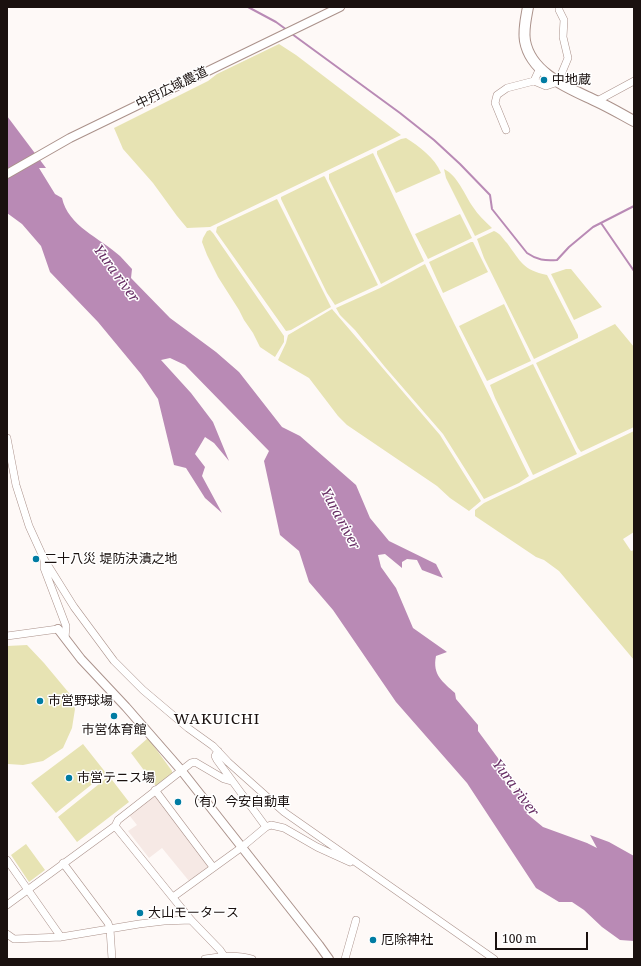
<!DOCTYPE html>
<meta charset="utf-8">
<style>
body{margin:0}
#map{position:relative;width:641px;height:966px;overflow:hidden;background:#fef9f7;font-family:"Noto Serif",serif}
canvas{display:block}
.frame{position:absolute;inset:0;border:8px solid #1a110f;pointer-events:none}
.scale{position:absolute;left:495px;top:932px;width:93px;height:18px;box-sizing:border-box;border:2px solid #1a110f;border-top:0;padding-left:5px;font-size:12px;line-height:14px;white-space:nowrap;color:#1a110f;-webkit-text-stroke:3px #fff;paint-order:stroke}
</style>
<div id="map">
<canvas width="641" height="966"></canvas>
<div class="frame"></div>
<div class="scale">100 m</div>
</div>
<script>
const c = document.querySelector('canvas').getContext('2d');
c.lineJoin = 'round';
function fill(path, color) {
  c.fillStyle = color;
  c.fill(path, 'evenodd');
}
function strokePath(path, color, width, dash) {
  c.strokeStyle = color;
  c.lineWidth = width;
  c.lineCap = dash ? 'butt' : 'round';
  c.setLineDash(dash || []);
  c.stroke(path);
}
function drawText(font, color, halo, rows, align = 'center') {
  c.font = font + ' "Noto Serif","Noto Sans JP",serif';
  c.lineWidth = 3;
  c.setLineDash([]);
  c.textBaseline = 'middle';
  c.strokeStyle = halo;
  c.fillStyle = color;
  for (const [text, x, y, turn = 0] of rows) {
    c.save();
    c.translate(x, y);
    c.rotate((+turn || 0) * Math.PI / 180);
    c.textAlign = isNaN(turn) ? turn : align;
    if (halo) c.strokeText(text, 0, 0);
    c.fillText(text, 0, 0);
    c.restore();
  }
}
const built = new Path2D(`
 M156 794 209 867 189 881 162 848 149 858 128 831 137 825 129 815Z`);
const green = new Path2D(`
 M279 44 296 55 401 135 210 227 187 228 177 216 153 183 123 149 114 128 208 81 217 74Z
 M406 138C419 146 435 158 441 173L396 193 377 154V151L401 139Z
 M373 153 424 261 381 284 329 179V174Z
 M444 169C458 176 464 194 473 207 478 215 485 221 492 228L475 236 446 178Z
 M324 176 325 177 378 285 335 305 327 293 281 199V197Z
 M277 199 331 307 291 330 286 331 216 232 217 227Z
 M460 214 472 238 428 259 415 234Z
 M210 230 213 233 284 336V342L275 357 260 347 253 333 244 320 239 310 218 277 207 255 202 242 203 238 207 231Z
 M494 231C500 233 503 239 507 243 521 262 523 270 547 275L578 335V338L534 359 484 258 477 239Z
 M471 242H473L488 272 443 293 429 262Z
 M425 264 529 476 519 483 484 499 443 434 385 367 355 330 340 315 336 308 380 288Z
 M566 269H571L602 307 574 320 551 274Z
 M504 304 531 361 487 381 459 326Z
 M332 309 440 435 481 501 469 511 450 498 437 486 347 425 338 416 309 378 278 360 286 343 288 335Z
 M615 324 634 347V427L581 452 578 448 536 363Z
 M533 364 577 454 533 475 495 398 490 385Z
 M634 431V532L623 539 631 551 634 550V660L559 571 544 560 536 557 475 516V510L484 503Z
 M27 645 44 663 69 693 75 709 72 728 63 748 43 761 23 765 8 764 7 763V646Z
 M148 738 172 771V773L157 785H155L131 753Z
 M83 744 106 773 56 813 31 783Z
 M109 776 129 802 77 842 58 817Z
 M26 844 45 870 29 882 11 855Z`);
const water = new Path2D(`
 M7 116 46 168H39L55 194 62 198C68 226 100 238 120 256 124 260 128 265 132 269L131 278 170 318 216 352 239 372 282 427 300 436 356 485 370 518 389 541 436 564 443 578 422 570 417 560 407 559 402 562V568L385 554 378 555 381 567 396 588 413 628 447 652 436 656C432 675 443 682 455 693L456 699 478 725V731L506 769 510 777 504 780 512 792 517 788 535 807 531 811 526 813 543 827 587 843 597 848 590 835 609 842 634 856V941L620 940 602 927 584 910 572 902H559L536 888 467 783 396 702 333 610 309 582 299 551 280 535 264 461 269 451 185 365 170 358 161 360 191 393 213 422 229 461 214 443 205 437 195 454 205 467 202 476 222 513 205 498 186 468 174 465 158 399 141 374 98 322 50 272 41 246 22 224 7 213Z`);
const stream = new Path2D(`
 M248 7 276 22 287 30
 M292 34 400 113 434 140 460 164 490 195 492 209 527 253C537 260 545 261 557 260L569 247 593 227 634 206
 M601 223 634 271`);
const minor = new Path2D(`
 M534 81 546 86 558 82 568 58 563 37 564 20 559 10V7
 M597 101 634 81
 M506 130 495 103 497 95 507 88 534 81 540 68
 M7 438 16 485 29 526 44 559 74 607 114 661 143 690 188 728 213 746 228 762 284 812 494 959
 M44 560V568L66 626 65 638
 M7 636 58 629
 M218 751 215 756 217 760 266 827
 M155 790 213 867
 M115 826 191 920 220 950 224 956
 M7 860 61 937
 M63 863 108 923 110 929 112 959
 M173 897 242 847 266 827 271 825 284 828 317 847 350 862
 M7 905 115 826 118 820 191 763 195 762 224 779 231 781
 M7 934 14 939 61 937 139 924 164 921 191 920
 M205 959C220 956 236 954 252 959
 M345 959 356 920`);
const tertiary = new Path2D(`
 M7 174 70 138 340 7
 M58 629 81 659 126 707 181 770 319 945 329 959`);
const primary = new Path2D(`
 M528 7C526 18 523 30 525 41 531 74 569 88 596 101 609 107 621 114 634 121`);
const markers = [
 [544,80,4,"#007ca3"],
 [36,559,4,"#007ca3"],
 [40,701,4,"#007ca3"],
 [114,716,4,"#007ca3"],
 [69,778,4,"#007ca3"],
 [178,802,4,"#007ca3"],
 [140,913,4,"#007ca3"],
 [373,940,4,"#007ca3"]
];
const poiNames = [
 ["中地蔵",552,80],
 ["二十八災 堤防決潰之地",44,559],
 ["市営野球場",48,701],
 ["市営体育館",114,730,"center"],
 ["市営テニス場",77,778],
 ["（有）今安自動車",186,802],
 ["大山モータース",148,913],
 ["厄除神社",381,940]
];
const streetNames = [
 ["中丹広域農道",172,88,-26]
];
const waterNames = [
 ["Yura river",116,274,54],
 ["Yura river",340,519,62],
 ["Yura river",515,788,53]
];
const quarterNames = [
 ["WAKUICHI",217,720]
];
fill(built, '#f6e9e5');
fill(green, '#e7e3b3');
fill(water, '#b98ab5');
strokePath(stream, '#b98ab5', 2);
strokePath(minor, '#ab928b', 8);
strokePath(tertiary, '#ab928b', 10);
strokePath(primary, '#ab928b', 12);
strokePath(minor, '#fff', 7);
strokePath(tertiary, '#fff', 8);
strokePath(primary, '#fff', 10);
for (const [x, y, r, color] of markers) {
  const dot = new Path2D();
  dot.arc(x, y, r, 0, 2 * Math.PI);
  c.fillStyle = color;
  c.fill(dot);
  strokePath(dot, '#fff', 1.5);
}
drawText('13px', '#1a110f', '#fff', poiNames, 'left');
drawText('13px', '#1a110f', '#fff', streetNames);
drawText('italic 14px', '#672e64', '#fff', waterNames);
c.letterSpacing = '1px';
drawText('15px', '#1a110f', '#fff', quarterNames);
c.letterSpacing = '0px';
</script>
